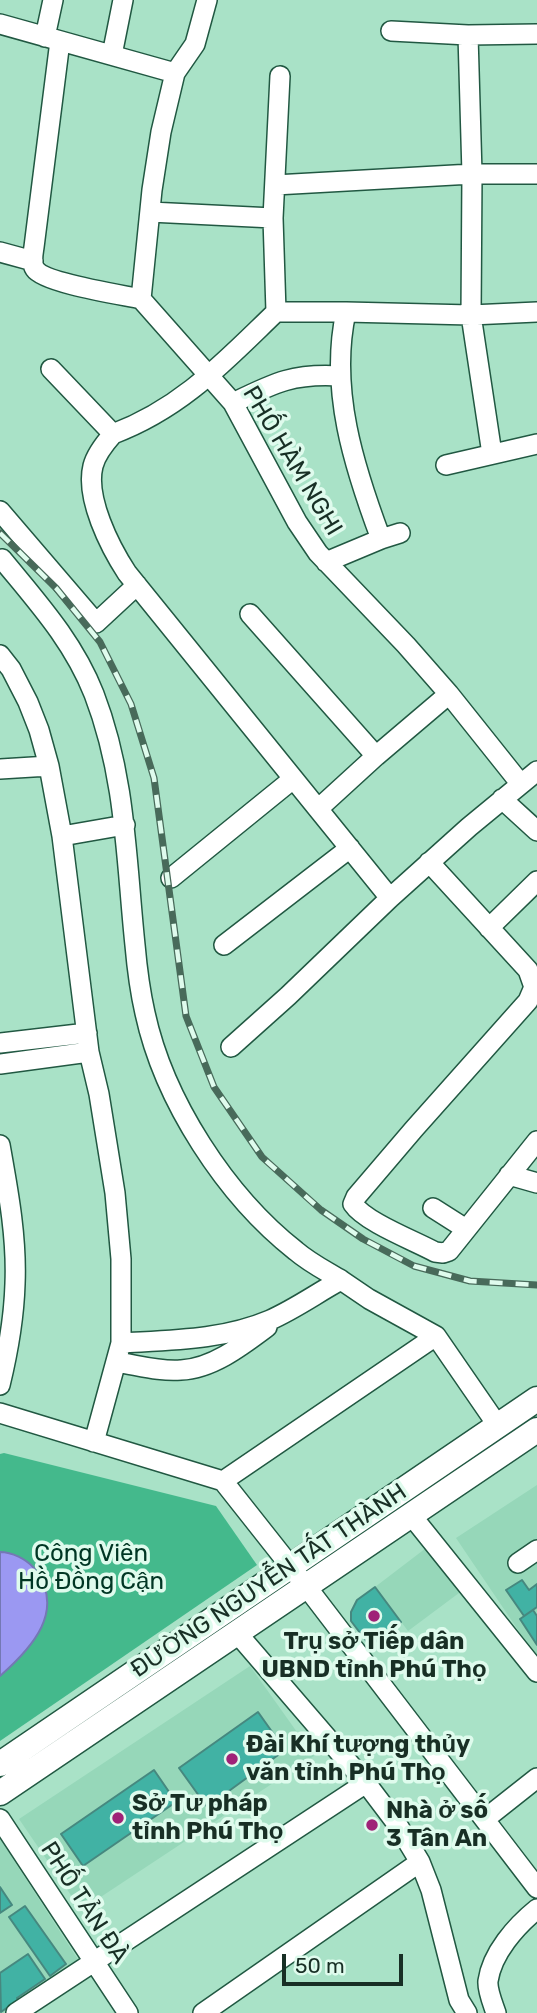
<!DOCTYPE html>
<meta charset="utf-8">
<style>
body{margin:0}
#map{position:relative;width:537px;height:2013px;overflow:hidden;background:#a9e2c7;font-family:Rubik,sans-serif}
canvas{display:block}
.scale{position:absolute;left:282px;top:1954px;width:121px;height:32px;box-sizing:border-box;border:4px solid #182f25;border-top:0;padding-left:9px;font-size:21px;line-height:24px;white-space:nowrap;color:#182f25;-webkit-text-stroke:5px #dffbed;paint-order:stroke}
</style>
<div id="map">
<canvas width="537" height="2013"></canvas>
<div class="scale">50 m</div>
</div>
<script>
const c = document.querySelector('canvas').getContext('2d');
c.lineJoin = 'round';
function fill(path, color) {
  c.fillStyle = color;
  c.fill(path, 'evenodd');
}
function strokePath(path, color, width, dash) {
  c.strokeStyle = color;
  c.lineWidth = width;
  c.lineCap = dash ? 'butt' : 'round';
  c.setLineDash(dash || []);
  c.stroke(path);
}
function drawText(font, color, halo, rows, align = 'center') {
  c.font = font + ' Rubik,sans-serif';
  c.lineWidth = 7;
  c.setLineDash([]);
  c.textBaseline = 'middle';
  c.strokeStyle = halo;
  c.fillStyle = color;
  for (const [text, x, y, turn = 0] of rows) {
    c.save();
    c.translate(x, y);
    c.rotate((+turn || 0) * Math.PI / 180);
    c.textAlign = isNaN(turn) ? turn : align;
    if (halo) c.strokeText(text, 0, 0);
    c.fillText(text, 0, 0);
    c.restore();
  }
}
const built = new Path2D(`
 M537 1485V1658L456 1538Z
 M430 1545 463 1590 408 1631 375 1587Z
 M250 1666 314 1756 81 1910 19 1819Z
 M0 1839 79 1961 3 2013H0Z`);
const green = new Path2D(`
 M4 1453 216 1506 257 1565 0 1741V1454Z`);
const water = new Path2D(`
 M0 1552C12 1552 26 1559 34 1568 67 1610 32 1648 0 1676Z`);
const building = new Path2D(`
 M522 1580 529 1590 537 1584V1607L524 1616 506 1590Z
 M375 1587 401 1622 370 1646 351 1621V1612L357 1600Z
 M533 1610 537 1616V1645L520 1619Z
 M258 1712 285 1750 207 1807 179 1768Z
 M154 1770 176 1802 83 1866 61 1834Z
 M0 1887 12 1905 0 1913Z
 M25 1906 66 1964 50 1976 9 1917Z
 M28 1954 45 1979 17 1998 18 2000 1 2012 0 1973Z`);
const minor = new Path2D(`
 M207 0 195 44 175 73 161 132 152 190 141 299 233 403 297 522 318 553 406 645 449 694 520 783
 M0 24 175 73
 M391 31 468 35
 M537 34 468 35 472 174 471 315 537 312
 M45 37 53 0
 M60 41 34 247C33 254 31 263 35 269 44 283 123 295 141 299
 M112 55 123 0
 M275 185 472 174H537
 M150 212 273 218
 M0 252 33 261
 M276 312 273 218 280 76
 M346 312C329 389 354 467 381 539
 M51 369 113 434C105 443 96 454 93 466 85 498 110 547 127 573L390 898 469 827 537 771
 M233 403C274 383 293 373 340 376
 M113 434C182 408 224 362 276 312H346L471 315 492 454
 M446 465 537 444
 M0 511 96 623 137 585
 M2 559C38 603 73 641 94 694 126 777 126 859 135 945 137 968 140 991 145 1013 164 1101 226 1196 296 1251 310 1263 326 1271 341 1280
 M326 562 381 539 400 533
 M250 614 376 756
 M0 655 11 669 28 702 39 730 49 766 62 836 89 1052 99 1094 115 1193 121 1259V1343L94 1442
 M0 769 49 766
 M502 799 537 831
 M318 809 376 756 449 694
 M62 836 125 825
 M429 862 528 970 534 987 528 1001 414 1129 356 1197 353 1204C365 1222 415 1241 435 1252L443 1253 449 1251 537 1141
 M171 878 293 779
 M489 928 537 881
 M224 945 350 848
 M0 1043 87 1033
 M231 1047 288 996 390 898
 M0 1064 89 1052
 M0 1145C8 1190 17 1237 15 1284 14 1317 8 1352 0 1385
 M509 1175 537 1183
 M433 1208 466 1229
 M121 1343C172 1340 223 1340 270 1320 295 1309 317 1293 341 1280L369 1299 436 1336 498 1426
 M116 1362C137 1365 160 1372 181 1370 212 1369 243 1345 267 1327
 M0 1413 223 1481 306 1586 537 1888
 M223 1481 436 1336
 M411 1515 537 1672
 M518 1563 537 1550
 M237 1633 366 1783 397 1824 420 1862 431 1890 459 2000 467 2013
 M0 1819 128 2013
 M485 1819 537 1778
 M16 2013 366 1783
 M203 2013 420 1862
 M496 2013C493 2004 487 1990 488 1981 492 1953 516 1926 537 1909`);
const major = new Path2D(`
 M0 1764 537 1399
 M0 1793 537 1430`);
const rail = new Path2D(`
 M0 533 56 588 100 642 131 704 154 778 186 1016 214 1087 262 1157 321 1210 363 1239 414 1266 470 1281 537 1285`);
const markers = [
 [374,1616,7,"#9f2278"],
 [232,1759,7,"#9f2278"],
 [118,1818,7,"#9f2278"],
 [372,1825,7,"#9f2278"]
];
const streetNames = [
 ["PHỐ HÀM NGHI",292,461,59],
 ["ĐƯỜNG NGUYỄN TẤT THÀNH",269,1581,-34],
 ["PHỐ TẢN ĐÀ",84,1903,57]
];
const parkNames = [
 ["Công Viên",91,1554],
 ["Hồ Đồng Cận",91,1582]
];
const poiNames = [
 ["Trụ sở Tiếp dân",374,1642,"center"],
 ["UBND tỉnh Phú Thọ",374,1670,"center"],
 ["Đài Khí tượng thủy",246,1745],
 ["văn tỉnh Phú Thọ",246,1773],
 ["Sở Tư pháp",132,1804],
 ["tỉnh Phú Thọ",132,1832],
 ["Nhà ở số",386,1811],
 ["3 Tân An",386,1839]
];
fill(built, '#96d7b9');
fill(green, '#44b98c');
fill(water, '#9b98f2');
strokePath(water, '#7478b4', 2);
fill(building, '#41b2a4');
strokePath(building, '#46887f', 2);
strokePath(minor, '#215842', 22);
strokePath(major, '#215842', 27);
strokePath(minor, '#fff', 19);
strokePath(major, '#fff', 24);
strokePath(rail, '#486a5a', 7);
strokePath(rail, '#dffbed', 4.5, [13]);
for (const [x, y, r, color] of markers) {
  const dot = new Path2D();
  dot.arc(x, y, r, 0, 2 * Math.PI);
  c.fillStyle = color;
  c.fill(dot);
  strokePath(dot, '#dffbed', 2.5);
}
drawText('24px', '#182f25', '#dffbed', streetNames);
drawText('24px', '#003624', '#dffbed', parkNames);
drawText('bold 24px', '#182f25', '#dffbed', poiNames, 'left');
</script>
